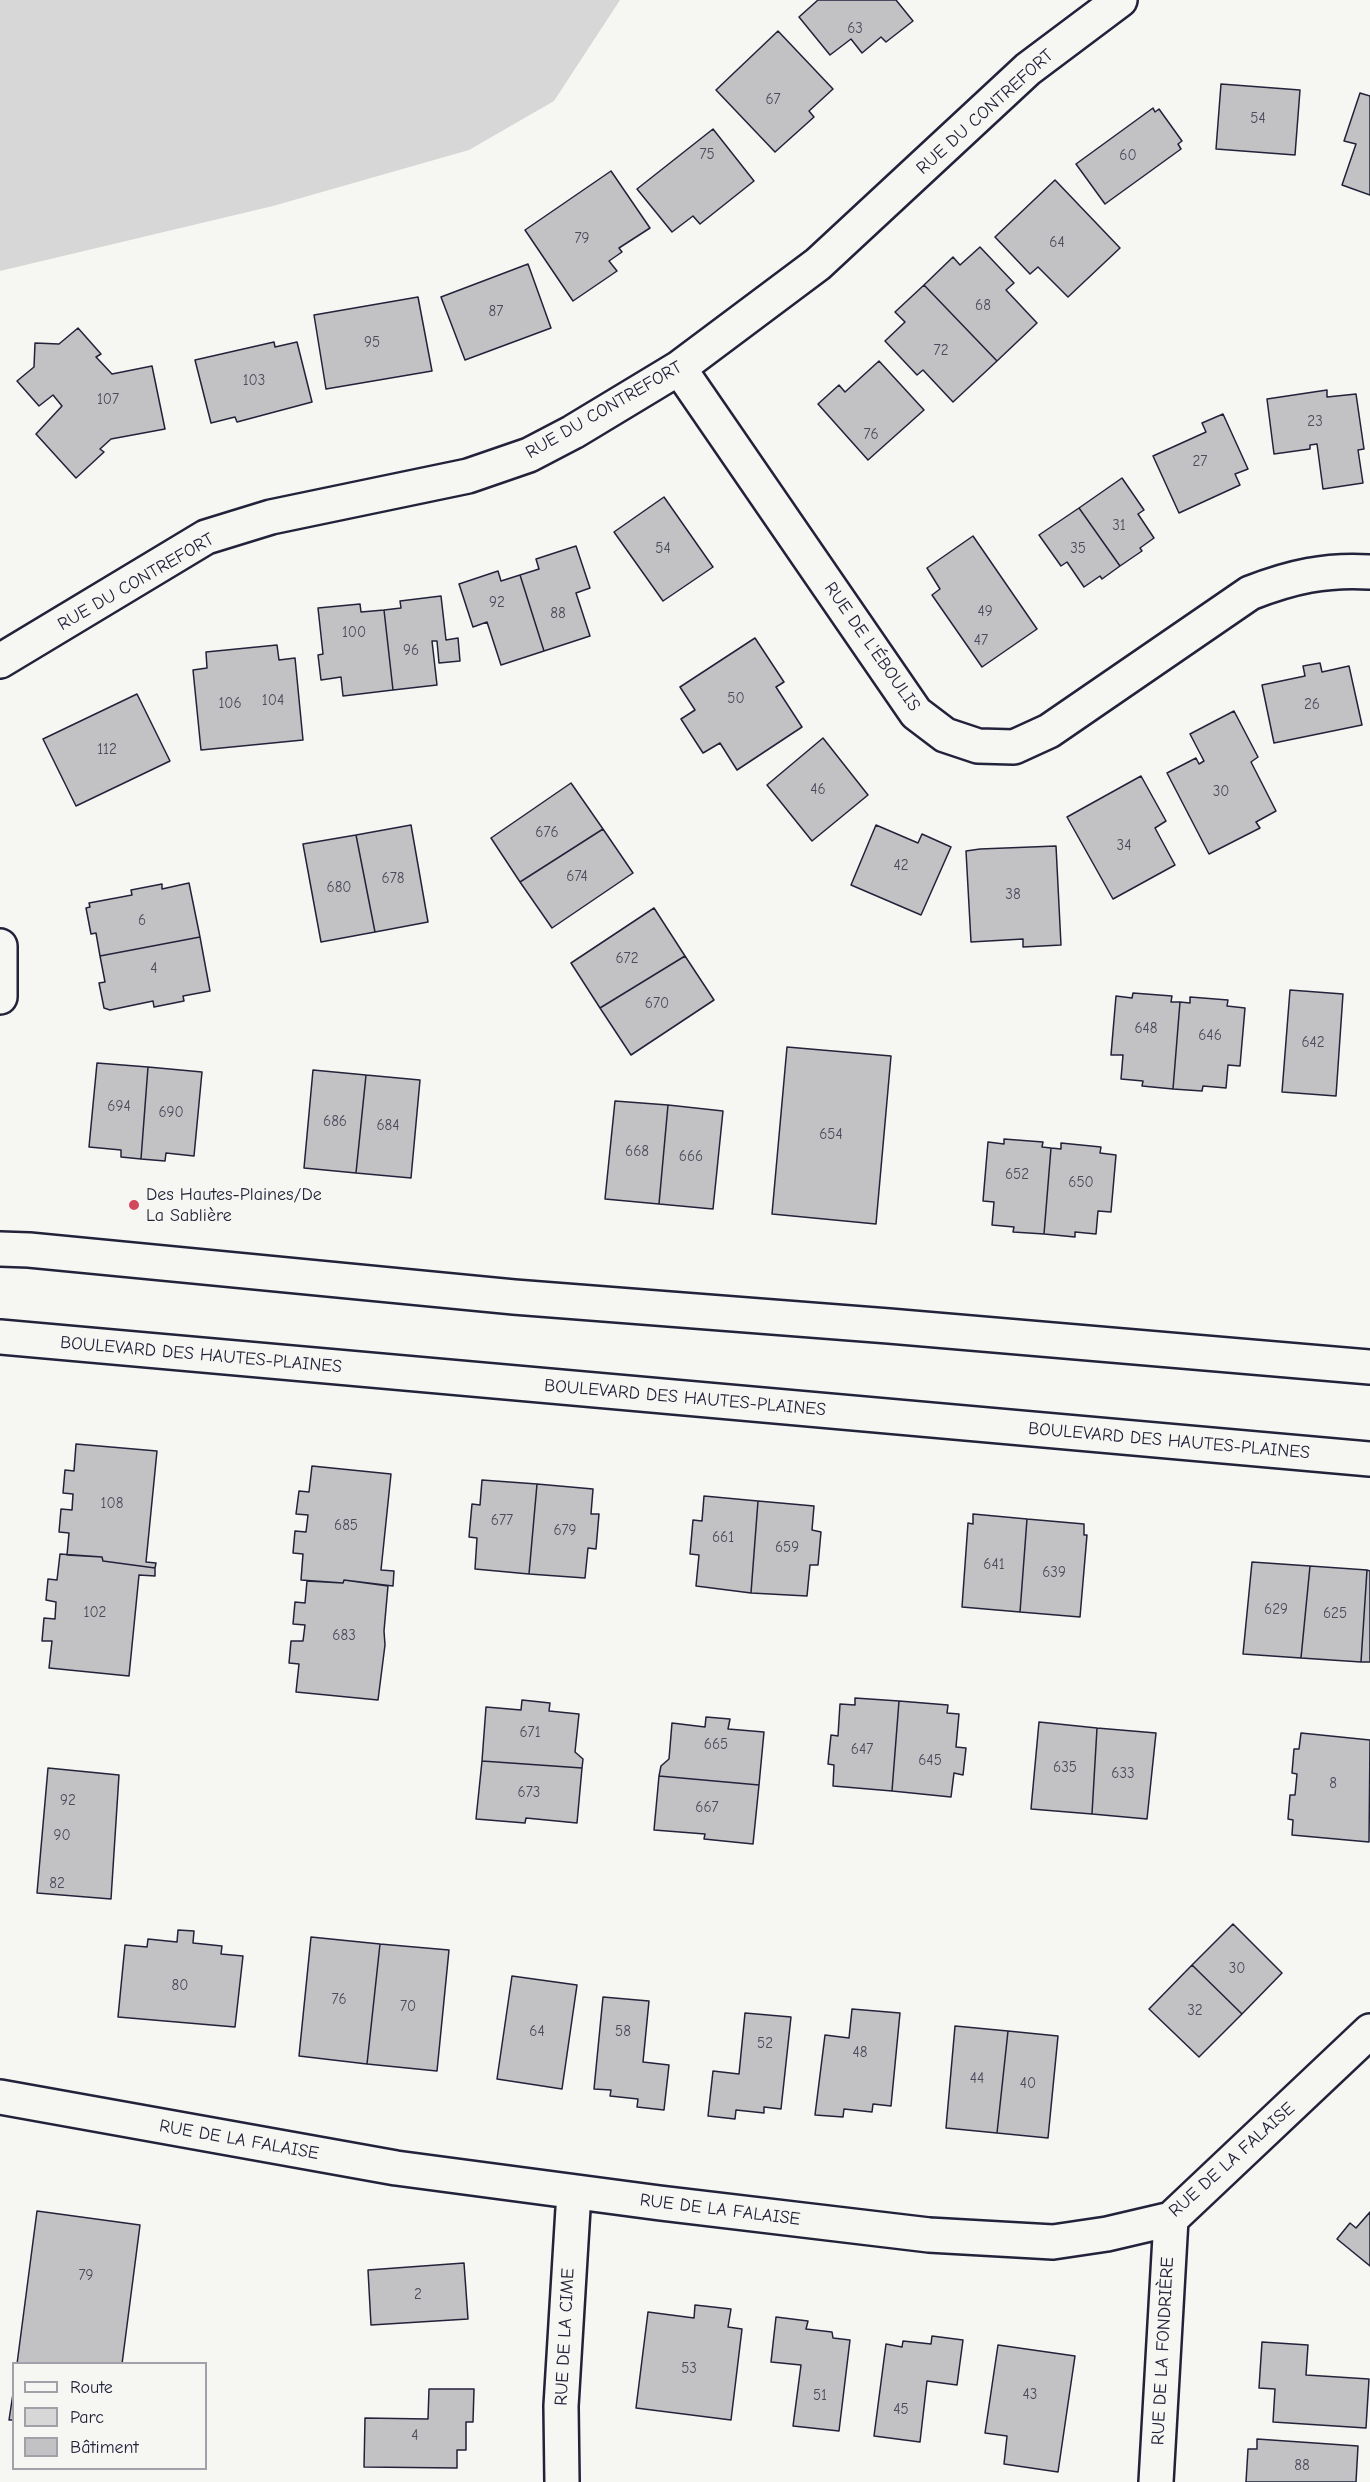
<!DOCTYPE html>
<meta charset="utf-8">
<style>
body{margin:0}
#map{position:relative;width:1370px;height:2482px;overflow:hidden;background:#f6f6f2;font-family:"Comic Neue",sans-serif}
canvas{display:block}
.legend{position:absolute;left:12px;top:2362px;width:195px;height:108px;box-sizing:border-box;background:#f6f6f2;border:2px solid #a1a1a9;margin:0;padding:8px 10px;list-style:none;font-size:18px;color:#22223b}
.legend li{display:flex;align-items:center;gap:12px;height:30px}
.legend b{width:30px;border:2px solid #a1a1a9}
</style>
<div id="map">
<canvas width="1370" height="2482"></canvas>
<ul class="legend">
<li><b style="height:8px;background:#f6f6f2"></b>Route</li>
<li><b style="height:16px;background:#d7d7d7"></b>Parc</li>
<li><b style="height:16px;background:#c2c2c4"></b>Bâtiment</li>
</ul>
</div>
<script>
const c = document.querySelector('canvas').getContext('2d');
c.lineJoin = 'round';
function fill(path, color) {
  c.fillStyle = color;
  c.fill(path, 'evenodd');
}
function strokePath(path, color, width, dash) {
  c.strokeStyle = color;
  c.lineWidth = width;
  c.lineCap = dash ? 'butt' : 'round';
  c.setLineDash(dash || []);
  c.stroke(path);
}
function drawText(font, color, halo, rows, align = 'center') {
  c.font = font + ' "Comic Neue",sans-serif';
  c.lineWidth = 6;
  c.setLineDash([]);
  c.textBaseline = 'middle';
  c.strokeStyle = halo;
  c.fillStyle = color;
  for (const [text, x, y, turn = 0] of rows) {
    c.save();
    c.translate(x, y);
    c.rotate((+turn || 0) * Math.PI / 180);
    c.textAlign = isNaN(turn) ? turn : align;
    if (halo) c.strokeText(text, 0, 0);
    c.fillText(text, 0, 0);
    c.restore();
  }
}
const green = new Path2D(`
 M0 0H620L554 101 469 150 273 206 0 271Z`);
const building = new Path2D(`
 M818 0H896L913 21 886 42 881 37 862 53 851 39 830 55 799 17Z
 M778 31 833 89 809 111 814 117 775 152 716 90Z
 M1221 84 1300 90 1295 155 1216 149Z
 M1360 93 1370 96V195L1342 185 1356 144 1344 141Z
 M1153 108 1155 112 1159 109 1182 141 1178 144 1181 149 1105 204 1076 164Z
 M713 129 754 181 700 224 693 216 672 232 637 189Z
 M611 171 650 228 619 248 622 252 609 261 617 271 573 301 525 230Z
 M1055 180 1120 248 1068 297 1038 267 1030 274 995 237Z
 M980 247 1014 283 1006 290 1037 323 997 361 924 285 953 257 960 265Z
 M528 264 551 328 465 360 441 297Z
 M924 285 997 361 953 402 923 370 917 375 885 341 905 322 895 312Z
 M418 297 432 371 326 389 314 315Z
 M78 328 101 354 96 357 112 374 152 366 165 429 111 439 100 449 104 452 76 478 36 434 62 406 53 395 39 406 17 381 34 367 35 343 59 344Z
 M274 342 275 347 297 342 312 402 237 422 235 417 211 423 195 360Z
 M879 361 924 410 868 460 818 404 839 385 845 392Z
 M1327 390V397L1356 394 1364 449 1358 450 1363 483 1323 489 1317 444 1310 445V449L1274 454 1267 399Z
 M1223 414 1248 469 1235 474 1240 485 1179 513 1153 456 1206 432 1202 423Z
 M1122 478 1144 510 1138 514 1154 538 1140 548 1142 551 1120 566 1079 508Z
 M664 497 713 567 663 601 614 532Z
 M1079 508 1120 566 1102 579 1100 576 1084 587 1067 562 1061 566 1039 535Z
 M973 536 1037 629 982 667 932 595 940 589 927 568Z
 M576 546 590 588 576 593 590 636 544 651 520 575 539 569 536 559Z
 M498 571 501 581 520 575 544 651 501 665 487 622 473 627 459 584Z
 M441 596 446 640 458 638 460 661 439 663 437 641H432L437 685 393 690 384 610 401 608 400 601Z
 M360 604 361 612 384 610 393 690 343 696 341 677 321 680 318 655 323 654 318 608Z
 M755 638 784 682 776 687 802 727 737 770 720 743 703 753 681 719 695 710 680 687Z
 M277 645 279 660 295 658 303 740 201 750 193 670 207 668 206 652Z
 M1320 663 1322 672 1349 666 1362 725 1274 743 1262 685 1305 676 1303 666Z
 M137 694 170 761 76 806 43 739Z
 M1234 711 1258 757 1251 762 1276 811 1256 822 1260 828 1209 854 1167 773 1196 758 1199 764 1204 761 1190 734Z
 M823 738 868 795 812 841 767 785Z
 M1141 776 1166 821 1155 828 1175 865 1113 899 1067 817Z
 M571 783 603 829 520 882 491 838Z
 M411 825 428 922 375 932 356 835Z
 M876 825 918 843 922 834 951 847 921 915 851 885Z
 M603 829 633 873 552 928 520 882Z
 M356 835 375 932 321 942 303 844Z
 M1056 846 1061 945 1023 947V939L971 942 966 851 980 849Z
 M189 883 200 937 100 956 96 933 91 934 86 908 90 907 89 903 132 895 131 890 162 884V889Z
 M654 908 685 956 600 1008 571 963Z
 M200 937 210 991 183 996 184 1001 154 1007 153 1001 110 1010 104 1008 99 983 105 982 100 956Z
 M685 956 714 1000 631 1055 600 1008Z
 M1290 990 1343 994 1336 1096 1282 1092Z
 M1133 993 1172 996 1171 1002H1180L1173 1089 1142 1086 1143 1081 1121 1079 1123 1055H1111L1116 996 1132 998Z
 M1190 997 1228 1000 1227 1006 1245 1008 1240 1066 1228 1065 1226 1088 1203 1086 1202 1091 1173 1089 1180 1002 1190 1003Z
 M787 1047 891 1056 876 1224 772 1214Z
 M97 1063 148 1067 141 1159 121 1157V1150L89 1147Z
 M148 1067 202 1072 194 1156 166 1153 165 1161 141 1159Z
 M313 1070 366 1075 356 1173 304 1168Z
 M366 1075 420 1080 411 1178 356 1173Z
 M615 1101 668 1105 659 1204 605 1199Z
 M668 1105 723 1111 713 1209 659 1204Z
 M1004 1139 1043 1142 1042 1147 1051 1148 1044 1234 1013 1232 1014 1227 992 1225 994 1202 983 1201 988 1142 1004 1144Z
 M1061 1143 1101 1147 1100 1153 1116 1155 1111 1212 1098 1211 1096 1234 1075 1232V1237L1044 1234 1051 1148 1061 1149Z
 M76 1444 157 1451 146 1562 156 1563 155 1568 103 1561 102 1557 67 1555 69 1533 59 1532 61 1509 72 1510 73 1494 63 1493 65 1470 74 1471Z
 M312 1466 391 1474 381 1570 394 1571 393 1586 344 1580 343 1583 301 1580 303 1554 293 1553 295 1531 306 1532 308 1515 296 1514 299 1491 309 1492Z
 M482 1480 537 1484 529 1574 475 1569 477 1538 469 1537 472 1504 480 1505Z
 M537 1484 593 1489 591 1514H599L596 1549 588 1548 585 1578 529 1574Z
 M704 1496 758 1501 751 1593 696 1586 699 1555 690 1554 693 1520 702 1521Z
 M758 1501 814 1506 812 1530 821 1532 818 1565H810L807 1596 751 1593Z
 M973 1514 1027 1519 1020 1612 962 1607 968 1523 973 1524Z
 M1027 1519 1084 1524V1535H1087L1080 1617 1020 1612Z
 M60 1554 102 1557 103 1561 155 1568V1576L139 1575 129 1676 49 1668 52 1641H42L44 1618 55 1619 56 1602 46 1600 48 1579 57 1580Z
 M1252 1562 1310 1566 1301 1658 1243 1654Z
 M1310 1566 1367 1570 1361 1662 1301 1658Z
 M1367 1570 1370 1571V1662H1361Z
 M344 1580 388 1586 384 1631 385 1645 378 1700 296 1692 299 1664 289 1663 291 1641H303L305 1625 293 1624 295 1602 305 1603 307 1581 343 1583Z
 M855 1698 899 1701 892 1791 833 1786 834 1765 828 1764 831 1735 838 1736 840 1704 855 1705Z
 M522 1700 550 1703 549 1711 579 1714 575 1752 583 1759 582 1768 482 1761 486 1707 521 1710Z
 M899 1701 948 1705 947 1713 959 1714 956 1747 966 1748 963 1775 954 1773 951 1797 892 1791Z
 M706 1717 730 1719 728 1729 764 1732 759 1785 659 1776 661 1766 669 1759 672 1723 705 1727Z
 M1039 1722 1097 1728 1092 1814 1031 1809Z
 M1097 1728 1156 1733 1147 1819 1092 1814Z
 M1301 1733 1370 1740 1369 1842 1292 1835 1293 1820 1288 1819 1290 1795H1295L1297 1774 1292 1773 1294 1749H1299Z
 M482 1761 582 1768 577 1823 526 1818 525 1823 476 1819Z
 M48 1768 119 1775 111 1899 37 1893Z
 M659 1776 759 1785 753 1844 704 1839 705 1834 654 1830Z
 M1233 1924 1282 1973 1242 2014 1192 1965Z
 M178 1930 194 1931 193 1943 222 1946 221 1954 243 1956 235 2027 118 2017 125 1945 147 1947 148 1939 177 1942Z
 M311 1937 380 1944 367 2064 299 2056Z
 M380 1944 449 1950 437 2071 367 2064Z
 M1192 1965 1242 2014 1199 2057 1149 2009Z
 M512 1976 577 1985 562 2089 497 2079Z
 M603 1997 649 2001 643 2062 669 2065 664 2110 637 2107 638 2099 610 2096 611 2090 594 2089Z
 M852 2009 900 2013 891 2106 873 2104 872 2112 844 2109 843 2117 815 2115 825 2035 849 2038Z
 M745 2013 791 2017 781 2109 764 2107V2113L736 2110 735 2119 708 2116 713 2071 739 2074Z
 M955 2026 1008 2031 997 2133 946 2128Z
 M1008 2031 1058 2036 1048 2138 997 2133Z
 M37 2211 140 2225 122 2364H17Z
 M1370 2212V2266L1337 2239 1350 2223 1356 2228Z
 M464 2263 468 2319 371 2325 368 2270Z
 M695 2305 731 2309 728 2327 742 2329 731 2420 636 2408 648 2312 694 2318Z
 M776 2317 808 2321 806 2329 832 2332 833 2338 850 2340 839 2431 793 2426 801 2365 771 2362Z
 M932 2336 963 2340 957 2385 927 2381 920 2442 874 2436 886 2344 902 2347 903 2341 931 2344Z
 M1262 2342 1308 2345 1306 2375 1369 2379 1366 2428 1273 2422 1275 2389 1259 2388Z
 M998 2345 1075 2356 1058 2472 1004 2464 1007 2436 985 2433Z
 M14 2387V2420H9Z
 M429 2389H474L473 2422H466V2450H457V2468L364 2467 365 2418 428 2419Z
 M1257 2439 1358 2446 1356 2482H1246L1248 2449H1257Z`);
const minor = new Path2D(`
 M679 368 916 713 945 735 978 746 1014 747 1049 731 1250 593C1291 577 1326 569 1370 572
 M0 661 206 537 271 517 468 476 529 455 573 432 679 368 818 264 1028 69 1120 0
 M0 946V997
 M0 2097 396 2168 660 2203 929 2235 1053 2242 1107 2234 1171 2219 1370 2031
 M562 2482 561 2406 574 2192
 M1156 2482 1171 2219`);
const tertiary = new Path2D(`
 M0 1249 29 1250 514 1297 889 1326 1370 1367
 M0 1337 1370 1459`);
const markers = [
 [134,1205,6,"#d1495b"]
];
const numberNames = [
 ["63",855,29],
 ["67",773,100],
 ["54",1258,119],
 ["75",707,155],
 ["60",1128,156],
 ["79",582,239],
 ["64",1057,243],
 ["68",983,306],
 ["87",496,312],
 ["95",372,343],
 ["72",941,351],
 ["103",254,381],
 ["107",108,400],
 ["23",1315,422],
 ["76",871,435],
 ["27",1200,462],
 ["31",1119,526],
 ["54",663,549],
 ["35",1078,549],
 ["92",497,603],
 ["49",985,612],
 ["88",558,614],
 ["100",354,633],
 ["47",981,641],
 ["96",411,651],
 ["50",736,699],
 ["104",273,701],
 ["106",230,704],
 ["26",1312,705],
 ["112",107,750],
 ["46",818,790],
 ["30",1221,792],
 ["676",547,833],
 ["34",1124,846],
 ["42",901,866],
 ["674",577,877],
 ["678",393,879],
 ["680",339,888],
 ["38",1013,895],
 ["6",142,921],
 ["672",627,959],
 ["4",154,969],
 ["670",657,1004],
 ["648",1146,1029],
 ["646",1210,1036],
 ["642",1313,1043],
 ["694",119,1107],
 ["690",171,1113],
 ["686",335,1122],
 ["684",388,1126],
 ["654",831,1135],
 ["668",637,1152],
 ["666",691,1157],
 ["652",1017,1175],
 ["650",1081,1183],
 ["108",112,1504],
 ["677",502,1521],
 ["685",346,1526],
 ["679",565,1531],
 ["661",723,1538],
 ["659",787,1548],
 ["641",994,1565],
 ["639",1054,1573],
 ["629",1276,1610],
 ["102",95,1613],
 ["625",1335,1614],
 ["683",344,1636],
 ["671",530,1733],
 ["665",716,1745],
 ["647",862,1750],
 ["645",930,1761],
 ["635",1065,1768],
 ["633",1123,1774],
 ["8",1333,1784],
 ["673",529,1793],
 ["92",68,1801],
 ["667",707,1808],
 ["90",62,1836],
 ["82",57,1884],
 ["30",1237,1969],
 ["80",180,1986],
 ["76",339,2000],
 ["70",408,2007],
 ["32",1195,2011],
 ["64",537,2032],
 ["58",623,2032],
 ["52",765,2044],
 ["48",860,2053],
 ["44",977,2079],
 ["40",1028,2084],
 ["79",86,2276],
 ["2",418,2295],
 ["53",689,2369],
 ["43",1030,2395],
 ["51",820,2396],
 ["45",901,2410],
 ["4",415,2436],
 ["88",1302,2466]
];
const streetNames = [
 ["RUE DU CONTREFORT",985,112,-42],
 ["RUE DU CONTREFORT",604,410,-30],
 ["RUE DU CONTREFORT",136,582,-30],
 ["RUE DE L'ÉBOULIS",872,647,55],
 ["BOULEVARD DES HAUTES-PLAINES",201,1355,5],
 ["BOULEVARD DES HAUTES-PLAINES",685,1398,5],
 ["BOULEVARD DES HAUTES-PLAINES",1169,1441,5],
 ["RUE DE LA FALAISE",239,2140,10],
 ["RUE DE LA FALAISE",1232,2160,-42],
 ["RUE DE LA FALAISE",720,2210,7],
 ["RUE DE LA CIME",565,2337,-87],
 ["RUE DE LA FONDRIÈRE",1163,2351,-87]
];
const poiNames = [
 ["Des Hautes-Plaines/De",146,1195],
 ["La Sablière",146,1216]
];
fill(green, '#d7d7d7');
fill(building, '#c2c2c4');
strokePath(building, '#22223b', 1.5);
strokePath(minor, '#22223b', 38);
strokePath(tertiary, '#22223b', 38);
strokePath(minor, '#f6f6f2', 33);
strokePath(tertiary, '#f6f6f2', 33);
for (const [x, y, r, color] of markers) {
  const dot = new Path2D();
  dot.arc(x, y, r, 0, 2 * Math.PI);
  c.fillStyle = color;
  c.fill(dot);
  strokePath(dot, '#f6f6f2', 2);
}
drawText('15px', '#4a4a5d', null, numberNames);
drawText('18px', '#22223b', '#f6f6f2', streetNames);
drawText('18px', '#22223b', '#f6f6f2', poiNames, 'left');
</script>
